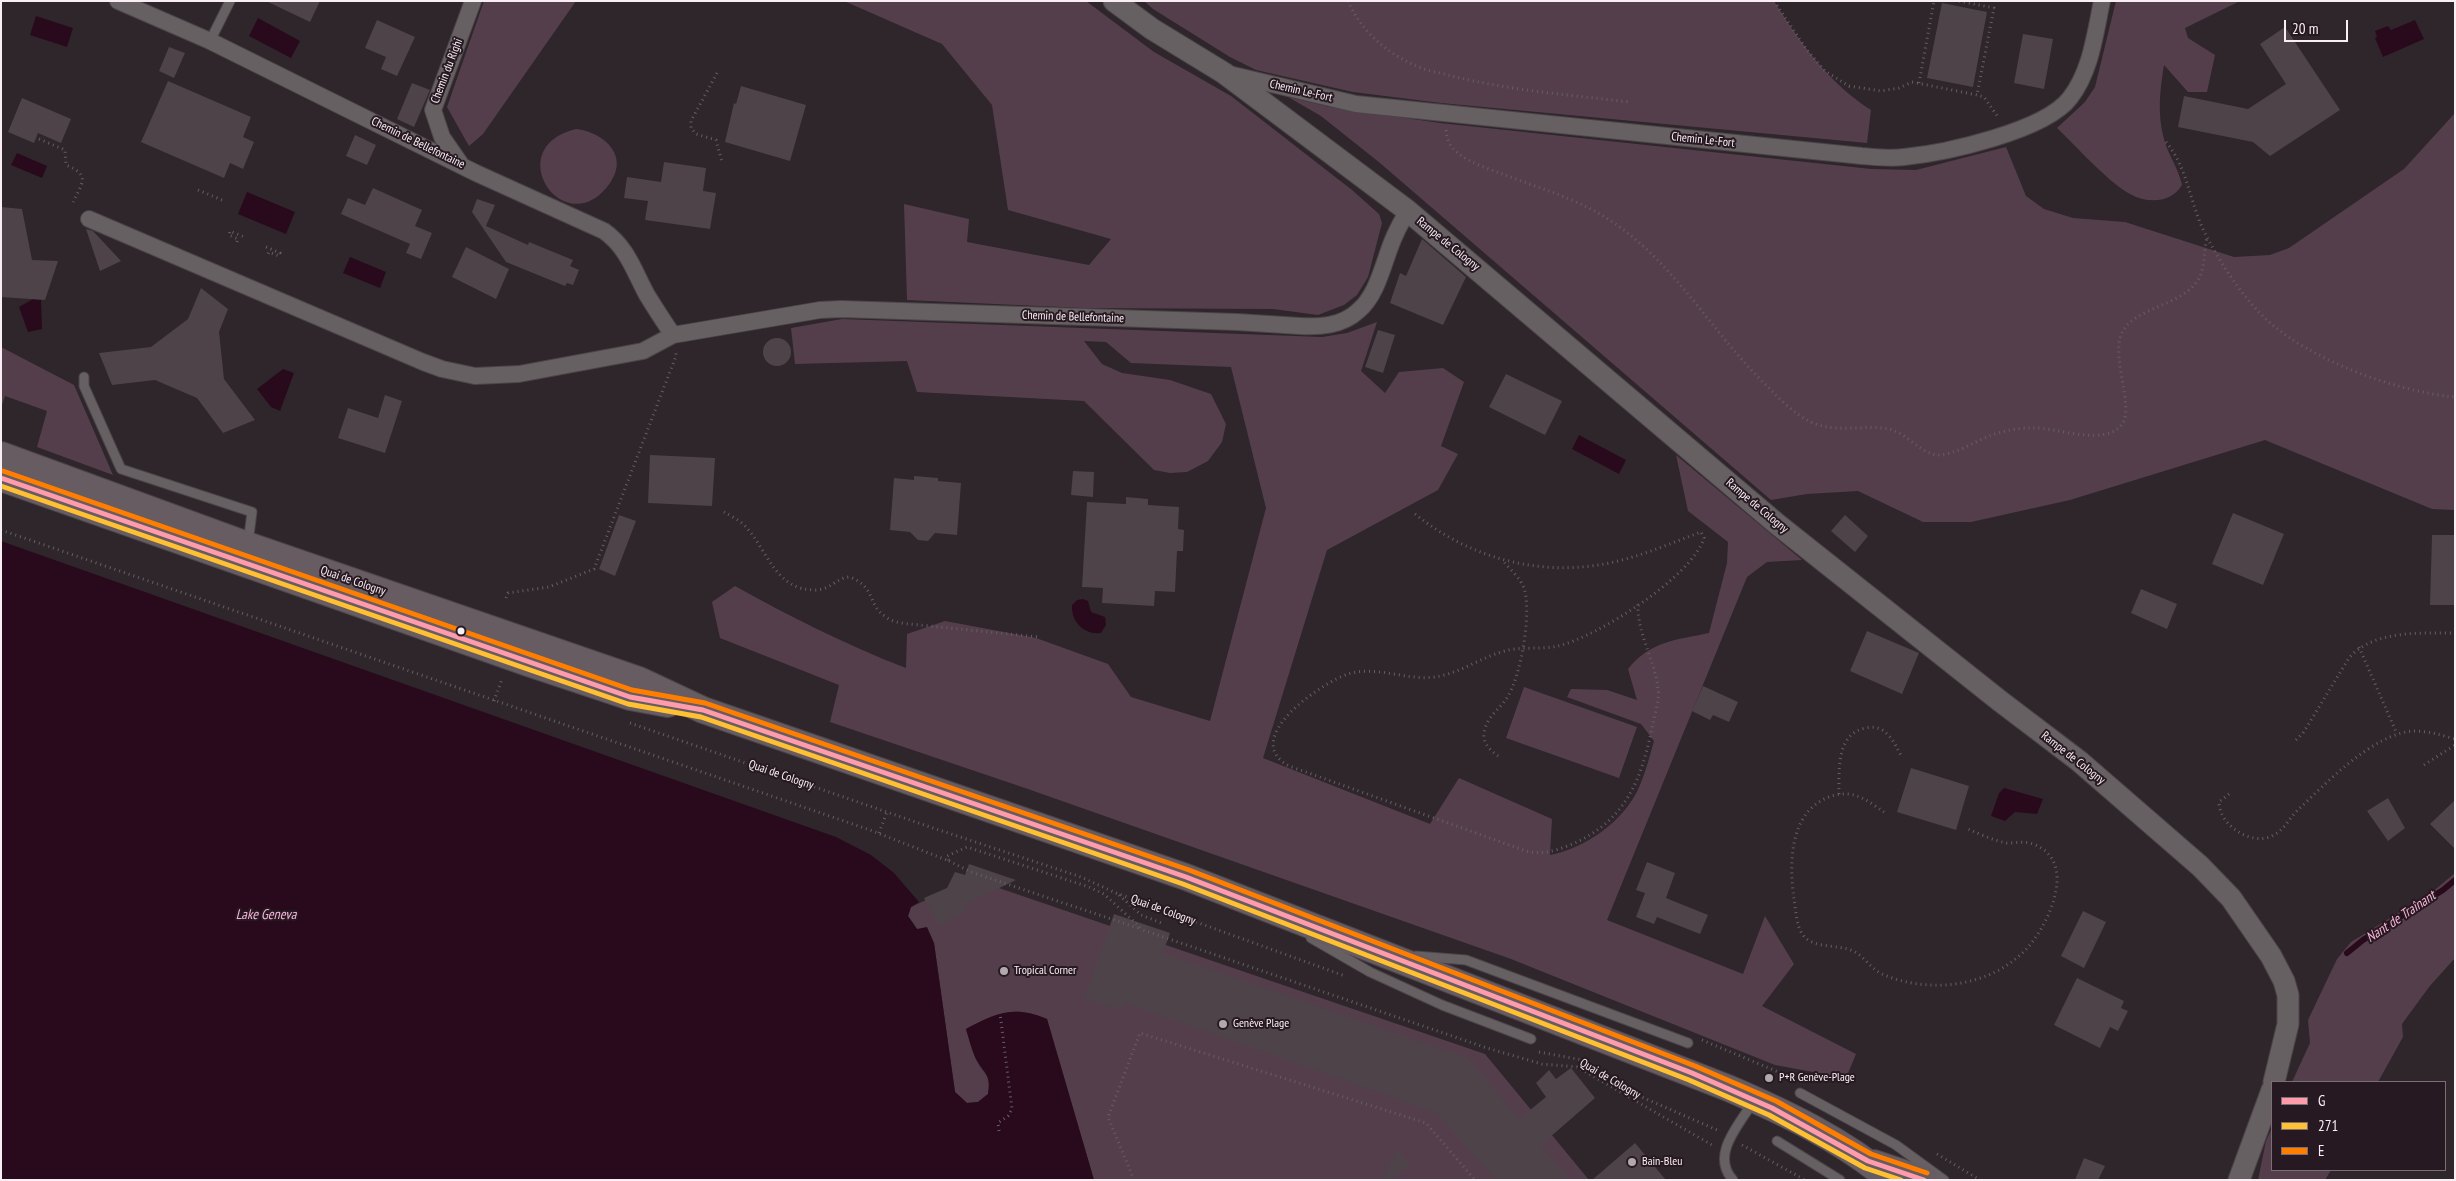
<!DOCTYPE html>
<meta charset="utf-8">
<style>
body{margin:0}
#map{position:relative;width:2456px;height:1181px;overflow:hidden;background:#2e262a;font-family:"PT Sans Narrow",sans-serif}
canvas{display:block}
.frame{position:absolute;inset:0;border:2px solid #f9eef4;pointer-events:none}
.legend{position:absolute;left:2271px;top:1081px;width:175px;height:90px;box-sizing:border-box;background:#271921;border:1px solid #7b6e75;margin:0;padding:6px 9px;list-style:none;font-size:15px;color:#f9eef4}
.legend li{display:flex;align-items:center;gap:10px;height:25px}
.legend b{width:25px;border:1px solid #7b6e75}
.scale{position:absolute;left:2284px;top:20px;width:64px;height:22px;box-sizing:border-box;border:2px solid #f9eef4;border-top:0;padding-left:6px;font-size:15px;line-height:18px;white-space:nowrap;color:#f9eef4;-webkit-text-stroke:4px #271921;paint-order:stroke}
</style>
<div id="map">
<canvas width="2456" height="1181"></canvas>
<div class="frame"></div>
<ul class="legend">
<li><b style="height:6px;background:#ff9baa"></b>G</li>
<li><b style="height:6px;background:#ffc034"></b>271</li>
<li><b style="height:6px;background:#ff7e00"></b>E</li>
</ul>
<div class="scale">20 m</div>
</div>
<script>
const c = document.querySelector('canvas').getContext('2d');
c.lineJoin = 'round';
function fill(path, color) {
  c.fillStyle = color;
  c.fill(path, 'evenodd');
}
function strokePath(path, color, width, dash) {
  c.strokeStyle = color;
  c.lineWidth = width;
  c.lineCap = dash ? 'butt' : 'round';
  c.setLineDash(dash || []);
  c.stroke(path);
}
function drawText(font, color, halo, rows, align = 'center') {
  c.font = font + ' "PT Sans Narrow",sans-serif';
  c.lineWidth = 4;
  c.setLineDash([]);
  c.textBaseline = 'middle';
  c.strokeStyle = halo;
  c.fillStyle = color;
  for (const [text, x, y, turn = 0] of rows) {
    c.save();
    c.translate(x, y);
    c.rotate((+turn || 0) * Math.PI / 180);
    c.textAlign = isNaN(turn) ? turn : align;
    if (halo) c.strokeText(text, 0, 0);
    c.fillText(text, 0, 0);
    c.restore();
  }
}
const green = new Path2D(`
 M484 1H576L483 134 469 146 447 107Z
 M844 1H1086L1154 52 1231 96 1352 190 1379 214 1382 223 1368 277 1357 295 1344 305 1318 315 1273 309 1083 308 907 300 904 204 969 219 967 242 1089 265 1111 239 1008 210 992 105 942 44Z
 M1144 1H1774C1800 43 1830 84 1871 110L1867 143 1441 103 1353 92 1256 70 1230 57 1153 9Z
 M2116 1H2240L2185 28 2188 38 2215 55 2207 92H2188L2164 65C2160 90 2157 114 2164 139 2168 155 2178 167 2182 185 2171 203 2148 204 2130 194 2108 182 2076 146 2057 128L2085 102 2095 87Z
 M1288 97 1330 107 1440 123 1871 169 1916 170 2006 147 2026 196 2044 209 2073 218 2125 222 2234 257 2270 255 2289 248 2404 169 2455 113V510L2432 509 2265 440 2070 500 1971 522H1923L1858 491 1807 494 1771 500 1380 163 1321 116Z
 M576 129C603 132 630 155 610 183 566 246 498 148 576 129Z
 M842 319 1322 337 1347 333 1377 322 1361 371 1385 393 1399 372 1443 368 1464 382 1441 446 1458 454 1438 490 1327 550 1263 758 1430 824 1459 778 1552 819 1550 855C1586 848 1626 820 1640 785 1646 771 1650 755 1654 741L1641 724 1567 697 1571 689 1607 690 1637 700 1628 669C1650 641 1676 640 1709 633L1727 563 1728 542 1688 511 1676 455 1802 560 1767 562 1747 577 1607 920 1743 974 1765 916 1794 964 1762 1006 1856 1054 1846 1078 1775 1065 1511 959 1025 788 830 722 839 685 720 638 712 602 735 586C791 617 846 645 906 668L907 634 945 621 1036 638 1108 664 1131 697 1210 721 1266 508 1231 367 1131 363 1106 342 1084 341 1102 364 1122 373 1170 380 1211 394 1226 424 1222 442 1208 461 1187 472 1170 473 1154 470 1084 401 917 392 907 361 795 364 791 328Z
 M1 347 74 385 113 475 37 447 47 411 5 396 1 408Z
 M1524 687 1637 727 1619 778 1506 738Z
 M955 873 1485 1054 1589 1180H1094L1047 1019C1014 1005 996 1013 966 1029 969 1038 972 1048 975 1057 982 1074 992 1073 988 1094L978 1102 967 1103 955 1092 934 943 917 929 908 916 911 907 948 890Z
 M2455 873V958L2429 987 2402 1024 2403 1037 2378 1082H2292L2310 1043 2308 1020 2337 959 2351 942 2431 893Z
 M2272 1128V1170H2331L2325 1180H2258L2266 1141Z`);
const water = new Path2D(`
 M36 16 73 28 67 47 30 35Z
 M258 18 300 41 291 58 249 36Z
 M2415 20 2424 39 2383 57 2375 38 2377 37 2375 31 2388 26 2391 30Z
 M17 153 47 166 42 178 11 165Z
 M247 192 295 212 286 234 238 214Z
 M350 257 386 272 380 288 343 273Z
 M33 299 41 300 42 329 28 332 19 307Z
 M283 369 294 373 280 411 271 407 257 389Z
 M1579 435 1626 460 1619 474 1572 449Z
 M1 541 836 837 871 855 894 873 919 902 911 907 908 916 917 929 927 927 934 943 955 1092 967 1103 978 1102 988 1094C992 1073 983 1073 975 1057 971 1048 969 1039 966 1029 996 1013 1014 1005 1047 1019L1094 1180H1Z
 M1083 599 1088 601 1091 612 1105 617 1106 625 1101 633C1084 635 1071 622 1072 605L1077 600Z
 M2004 788 2043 799 2037 814 2015 812 2005 821 1991 816 1999 793Z`);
const stream = new Path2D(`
 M2347 953 2363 940 2443 890 2455 880`);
const building = new Path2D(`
 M266 1H320L310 22Z
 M1942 3 1987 12 1973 87 1927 78Z
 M377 20 415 37 397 76 381 69 386 57 365 48Z
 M2285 27 2340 110 2270 156 2253 142 2178 127 2184 96 2248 109 2286 84 2260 44Z
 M2023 34 2053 39 2044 89 2014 83Z
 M169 47 185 53 174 78 159 71Z
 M168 81 251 117 243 137 254 142 243 169 230 163 224 178 141 142Z
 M412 83 430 90 414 127 397 119Z
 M741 86 806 105 790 161 725 142 734 103 736 104Z
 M22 98 71 119 61 143 38 133 34 143 8 132Z
 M355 135 376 145 367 165 346 156Z
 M664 162 706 168 703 191 716 193 710 229 645 220 648 201 624 198 627 177 661 182Z
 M373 188 422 210 415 226 432 233 421 259 406 253 410 244 341 214 348 198 365 205Z
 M477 199 495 205 486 226 528 245 529 242 573 260 570 266 579 270 573 285 567 283 565 286 506 262 472 212Z
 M1 207 22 209 32 260 58 261 45 300 1 297Z
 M86 229 93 231 121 261 100 271Z
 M1422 239 1466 277 1443 325 1390 303 1400 273 1406 276Z
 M466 247 509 269 496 299 452 277Z
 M201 288 228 309 219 332 224 379 255 420 223 433 197 398 155 380 112 385 99 353 151 347 188 319Z
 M1378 330 1395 335 1383 373 1365 367Z
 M763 352a14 14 0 1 1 28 0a14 14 0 1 1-28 0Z
 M1506 374 1562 401 1545 435 1489 407Z
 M385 395 402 401 385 453 338 438 348 408 378 418Z
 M650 455 715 458 712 506 648 503Z
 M1073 471 1094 472 1093 497 1071 495Z
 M914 476 938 478V481L961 483 957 535 935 533 928 541 918 540 910 532 890 530 894 478 914 480Z
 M1126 497 1148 499V505L1179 507 1178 529 1184 530 1183 551H1177L1175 592 1155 591 1154 606 1102 603 1103 588 1082 587 1087 502 1126 504Z
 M2233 513 2284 534 2263 585 2212 564Z
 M619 515 636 521 615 576 599 569Z
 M1845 515 1868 536 1855 552 1831 531Z
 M2432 535H2455V605H2430Z
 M2141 589 2177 604 2167 629 2131 613Z
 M1867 631 1919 653 1902 694 1850 671Z
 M1703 686 1738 702 1729 722 1713 715 1710 720 1692 711Z
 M1911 768 1969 786 1956 830 1897 812Z
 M2388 798 2405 828 2388 841 2367 811Z
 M2455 800V849L2430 824Z
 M1647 862 1675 873 1666 898 1708 915 1700 934 1657 917 1654 924 1636 917 1645 893 1636 890Z
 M969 864 1016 880 964 905 967 911 939 926 924 898 947 888 955 872 965 875Z
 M2083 911 2106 922 2084 968 2061 956Z
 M1114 914 1170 933 1163 953 1468 1058 1519 1119 1546 1097 1536 1083 1549 1070 1556 1079 1571 1068 1595 1098 1541 1145 1570 1180H1496L1437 1113 1125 1003 1122 1011 1084 999Z
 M2077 978 2124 1001 2121 1008 2128 1011 2118 1031 2110 1027 2100 1048 2054 1025Z
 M1635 1143 1666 1180H1592Z
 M1397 1149 1410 1165 1391 1180H1382Z
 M2084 1158 2105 1166 2098 1180H2075Z`);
const path = new Path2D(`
 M1348 1C1360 29 1384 51 1412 64 1423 70 1436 72 1448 75 1507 90 1569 95 1630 102
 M1774 1 1807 50 1825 71 1849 86 1881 91 1899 88 1912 82 1977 95 1984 97 1998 117
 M1959 1 1994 8 1977 95
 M717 73 691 121V128L696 134 716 140 722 162
 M1919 83 1934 1
 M1446 130C1447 140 1450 147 1458 153 1470 163 1489 169 1505 175 1542 189 1581 200 1614 223 1676 265 1713 334 1767 386 1780 399 1794 414 1811 422 1835 434 1864 424 1889 429 1907 433 1922 455 1939 455 1957 454 1975 441 1992 435 2006 430 2019 428 2033 428 2056 427 2107 448 2123 423 2133 406 2112 357 2121 335 2131 307 2185 306 2199 278 2205 267 2204 250 2207 237
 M39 139 65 150 66 165C90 175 83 182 73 202
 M2166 142C2189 169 2190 208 2208 239 2223 267 2244 299 2268 321 2311 360 2397 392 2455 397
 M198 190 222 200
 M237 242 238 239 229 235 230 231 244 237
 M266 247 280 253 279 256 269 252 267 256
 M724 512C731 516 741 521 746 527 768 551 775 590 815 590 831 590 837 577 850 577 877 588 867 605 886 617 892 622 901 623 909 624L1039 637
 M1415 514C1472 560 1546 579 1618 561 1647 554 1674 542 1701 532L1704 538C1692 577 1597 637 1558 646 1541 650 1522 646 1505 651 1481 657 1461 673 1435 677 1406 681 1377 665 1348 674 1321 683 1239 739 1289 766L1526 851C1541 855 1555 851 1570 845 1626 822 1642 779 1653 723 1655 713 1660 699 1658 689 1655 660 1637 634 1638 604
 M1 530 870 830 949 861 947 856 967 847 1089 887 1104 894 1143 930 1487 1048 1542 1064 1577 1067 1712 1145
 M506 598 508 593 549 587 594 569 676 356V353
 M2359 647 2397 734
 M494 701 502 679
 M630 723 930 827 1081 877 1116 893 1345 976
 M2296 740 2303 733 2349 658C2373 630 2421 633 2455 633
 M1498 756C1491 751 1483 744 1484 734 1486 716 1500 710 1508 696 1521 675 1532 612 1524 588 1520 578 1510 569 1503 561
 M2424 765 2455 745
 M1839 794C1839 771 1836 733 1866 728 1874 726 1882 728 1887 734 1894 740 1897 749 1902 757
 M2229 794 2219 802C2219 825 2251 846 2272 836 2285 830 2288 819 2298 810 2326 783 2374 733 2414 731 2428 731 2441 735 2455 739
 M1884 812C1875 806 1865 798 1854 795 1846 793 1837 794 1829 797 1789 812 1789 864 1794 899 1796 910 1796 926 1803 935 1813 949 1838 944 1853 951 1864 956 1870 968 1882 974 1932 996 1999 986 2033 941 2052 916 2076 860 2033 844 2025 841 2016 843 2007 843 1994 841 1980 834 1968 829
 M879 833 887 812
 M949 861 971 872 1141 929
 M1119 895 1141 915 1164 924
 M1702 1040 1795 1079
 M1539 1052 1582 1060 1637 1095 1717 1130
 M999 1131 998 1123 1008 1116 1012 1109 1000 1013
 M1742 1145 1805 1180
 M1937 1154 1980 1180
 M1134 1180 1108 1117 1140 1033 1426 1123 1475 1180`);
const service = new Path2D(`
 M210 41 230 1
 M84 377V386L121 469 252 512 248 543
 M1311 938 1370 972 1442 1005 1531 1039
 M1416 956 1466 960 1688 1043
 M1800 1093 1896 1145 1944 1180
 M1777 1141 1840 1180
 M1733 1180C1710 1155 1739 1125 1753 1102`);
const minor = new Path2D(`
 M118 1 210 41 476 173 604 231C627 247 634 271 647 295 655 308 664 322 673 335
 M1229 74 1356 104 1862 156C1876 157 1891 159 1904 157 1945 153 2045 131 2070 98 2091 71 2095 34 2102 1
 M460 163 442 137 433 110 473 1
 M89 219 423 362 442 369 475 376 519 374 643 351 673 335 820 310 841 309 1237 322 1300 326C1320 327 1342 326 1358 311 1379 294 1384 258 1395 235 1399 226 1403 219 1408 211`);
const tertiary = new Path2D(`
 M1114 1 1152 29 1224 73 1408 211 1777 524 2000 701 2079 761 2200 866 2231 898 2271 956 2284 981 2288 995V1024L2274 1082
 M2239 1180 2272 1090`);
const primary = new Path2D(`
 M1 455 247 545 639 680 703 710 1186 877 1728 1088C1784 1112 1843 1140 1890 1180
 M1 478 528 663 630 697 668 704
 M1874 1163 1925 1180`);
const bus1 = new Path2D(`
 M1 478 630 697 703 710 1186 877 1692 1073 1772 1108 1868 1161 1924 1180`);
const bus2 = new Path2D(`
 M1 486 628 704 701 717 1183 884 1689 1080 1769 1115 1865 1168 1901 1180`);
const bus3 = new Path2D(`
 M3 471 632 690 705 703 1189 870 1695 1066 1776 1101 1871 1154 1927 1173`);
const markers = [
 [461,631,4.5,"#f9eef4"],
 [1004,971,5,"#b2a8ad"],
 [1223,1024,5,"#b2a8ad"],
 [1769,1078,5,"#b2a8ad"],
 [1632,1162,5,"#b2a8ad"]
];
const streetNames = [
 ["Chemin du Righi",447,71,-69],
 ["Chemin Le-Fort",1301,91,13],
 ["Chemin Le-Fort",1703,140,6],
 ["Chemin de Bellefontaine",418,143,26],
 ["Rampe de Cologny",1448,244,39],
 ["Chemin de Bellefontaine",1073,317,2],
 ["Rampe de Cologny",1757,506,40],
 ["Quai de Cologny",353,581,19],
 ["Rampe de Cologny",2073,758,38],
 ["Quai de Cologny",781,775,19],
 ["Quai de Cologny",1163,910,20],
 ["Quai de Cologny",1610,1079,30]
];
const poiNames = [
 ["Tropical Corner",1014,971],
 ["Genève Plage",1233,1024],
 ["P+R Genève-Plage",1779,1078],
 ["Bain-Bleu",1642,1162]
];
const waterNames = [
 ["Lake Geneva",266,915],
 ["Nant de Traînant",2401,917,-34]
];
fill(green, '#553e4b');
fill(water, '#290a1d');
strokePath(stream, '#290a1d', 6);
fill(building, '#4d4349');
strokePath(service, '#4b4448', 11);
strokePath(minor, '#4b4448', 18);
strokePath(tertiary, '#4b4448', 23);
strokePath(primary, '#4b4448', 28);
strokePath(path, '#645f62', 3, [1, 4]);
strokePath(service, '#666063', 9);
strokePath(minor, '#666063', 16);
strokePath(tertiary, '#666063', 21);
strokePath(primary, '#665c61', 26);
strokePath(bus1, '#ff9baa', 5);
strokePath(bus2, '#ffc034', 5);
strokePath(bus3, '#ff7e00', 5);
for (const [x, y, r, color] of markers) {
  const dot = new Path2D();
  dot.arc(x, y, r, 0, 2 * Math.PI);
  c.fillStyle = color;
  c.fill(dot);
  strokePath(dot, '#271921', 2);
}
drawText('12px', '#f9eef4', '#271921', streetNames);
drawText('12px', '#f9eef4', '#271921', poiNames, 'left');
drawText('italic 14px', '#f8b4d9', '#271921', waterNames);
</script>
